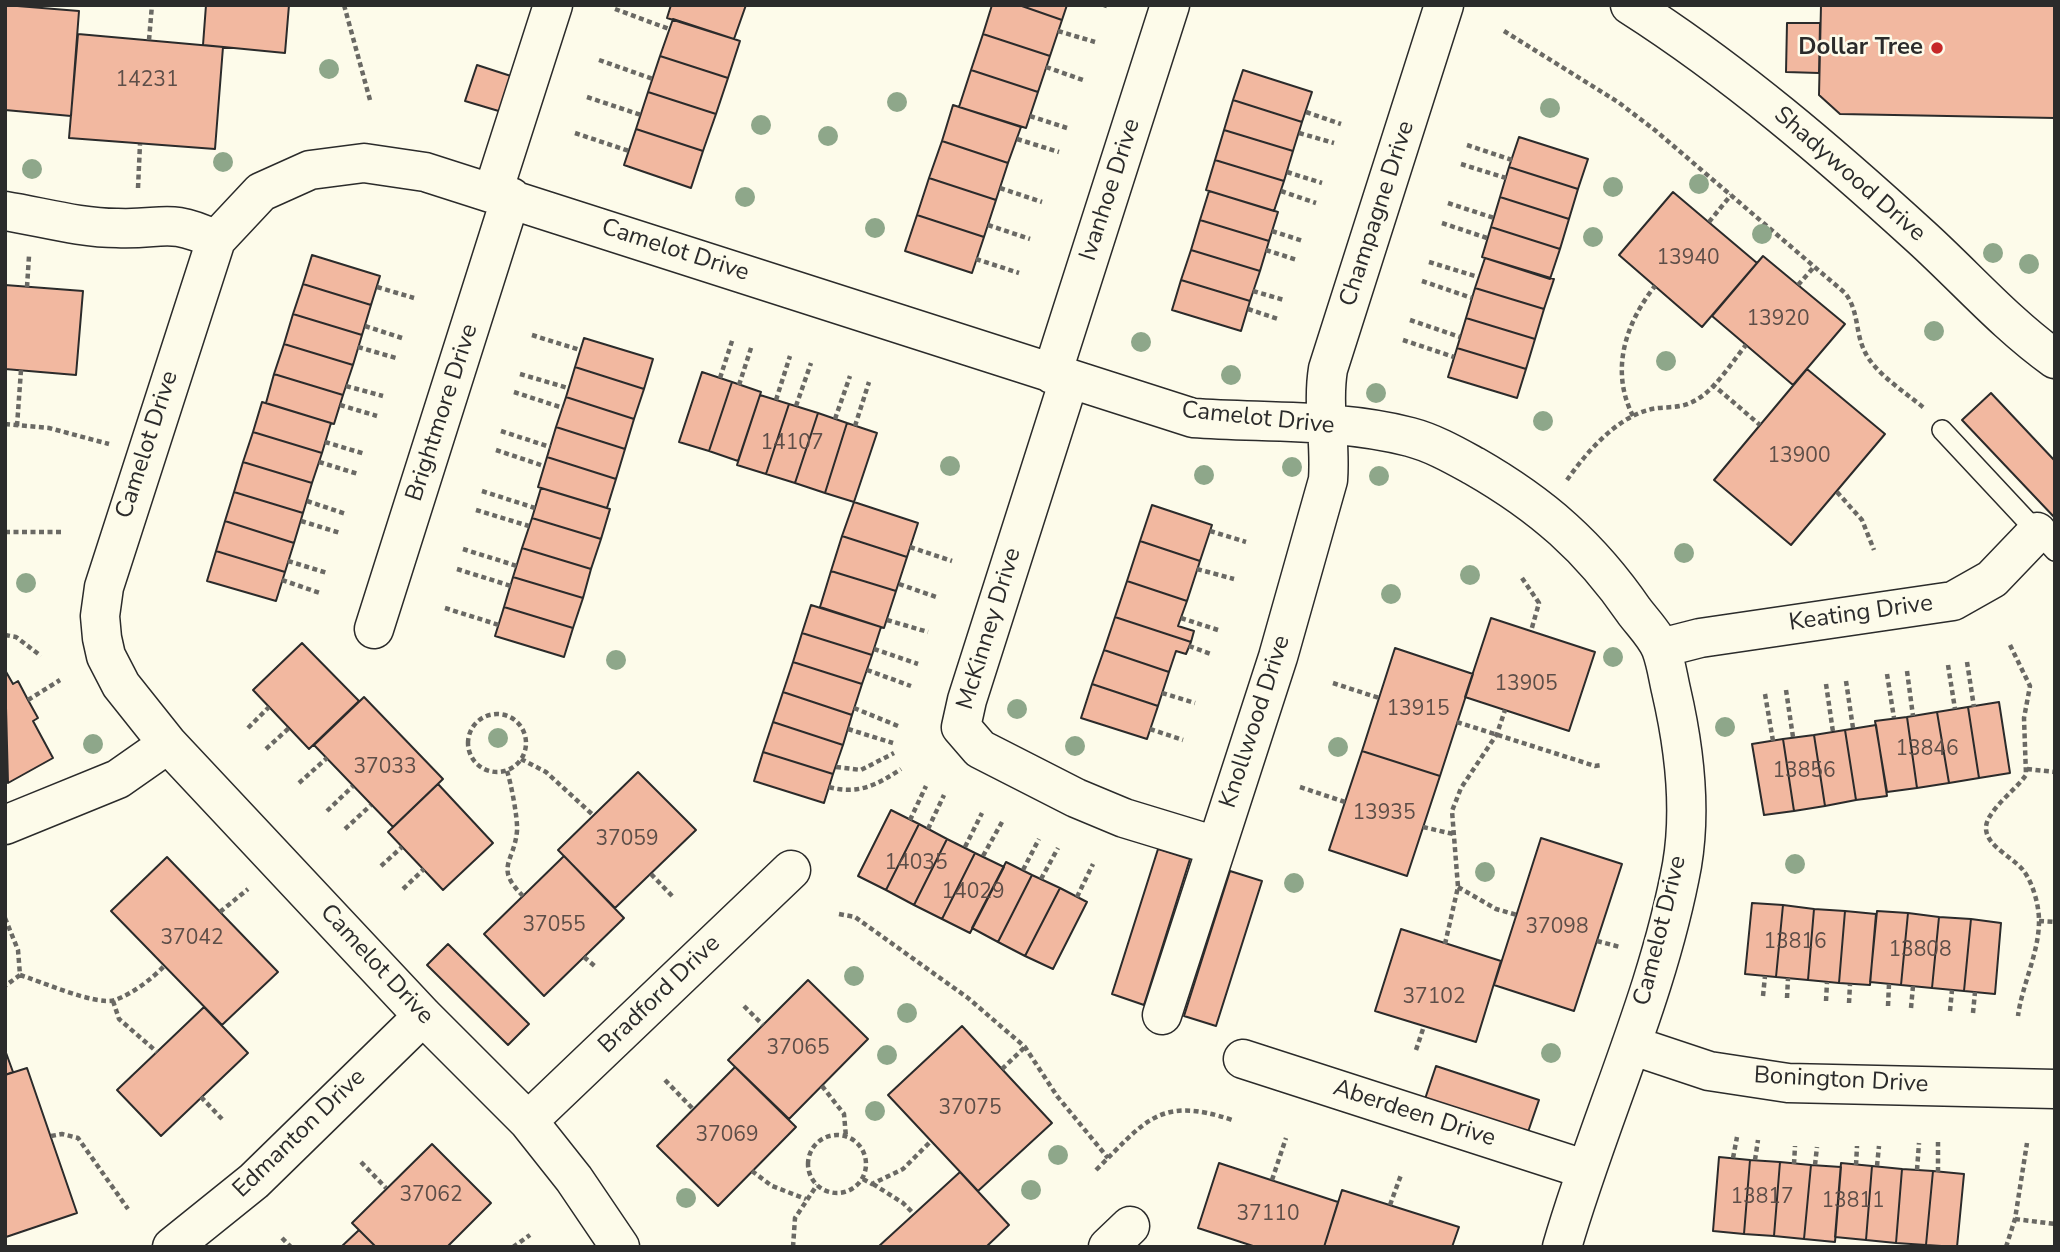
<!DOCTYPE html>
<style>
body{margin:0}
#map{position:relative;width:2060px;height:1252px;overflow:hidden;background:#fdfbea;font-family:"Nunito Sans",sans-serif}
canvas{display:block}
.frame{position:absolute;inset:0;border:7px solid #2b2b2b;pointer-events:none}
</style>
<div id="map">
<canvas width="2060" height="1252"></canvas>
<div class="frame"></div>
</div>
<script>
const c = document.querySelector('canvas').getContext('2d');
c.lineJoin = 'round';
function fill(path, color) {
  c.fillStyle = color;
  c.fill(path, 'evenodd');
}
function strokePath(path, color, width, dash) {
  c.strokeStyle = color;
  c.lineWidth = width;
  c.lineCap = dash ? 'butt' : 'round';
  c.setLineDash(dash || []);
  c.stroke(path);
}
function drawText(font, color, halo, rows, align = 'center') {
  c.font = font + ' "Nunito Sans",sans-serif';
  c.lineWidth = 5;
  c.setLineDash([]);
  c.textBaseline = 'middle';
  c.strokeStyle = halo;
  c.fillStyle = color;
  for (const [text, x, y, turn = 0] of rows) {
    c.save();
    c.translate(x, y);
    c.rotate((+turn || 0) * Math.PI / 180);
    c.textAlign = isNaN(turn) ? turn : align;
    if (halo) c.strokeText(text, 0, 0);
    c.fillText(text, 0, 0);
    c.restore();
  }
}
const building = new Path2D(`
 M5 5 79 11 71 116 5 110Z
 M206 5H289L285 53 203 45Z
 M671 5H746L734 39 667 18Z
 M992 5H1019L1062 20 1050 56 983 34Z
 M1019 5H1067L1062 20Z
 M1821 5H2055V118L1840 114 1819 95Z
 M673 19 740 41 728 78 660 56Z
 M1787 23H1820L1819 73 1786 72Z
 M78 34 223 47 215 149 69 138Z
 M983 34 1050 56 1038 92 971 70Z
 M660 56 728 78 716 114 648 92Z
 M477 65 514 77 502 112 465 101Z
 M971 70 1038 92 1026 128 959 107Z
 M1243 70 1312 92 1302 122 1233 100Z
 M648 92 716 114 703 151 636 129Z
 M1233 100 1302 122 1293 151 1224 130Z
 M953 105 1021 127 1008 163 942 141Z
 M636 129 703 151 691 188 624 165Z
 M1224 130 1293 151 1284 181 1215 160Z
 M1519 137 1588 159 1578 189 1509 167Z
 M942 141 1008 163 996 200 929 178Z
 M1215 160 1284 181 1274 211 1206 190Z
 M1509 167 1578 189 1569 219 1500 197Z
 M929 178 996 200 984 237 917 215Z
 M1209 191 1278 212 1269 241 1200 220Z
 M1673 192 1757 263 1702 327 1619 255Z
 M1500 197 1569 219 1560 249 1491 227Z
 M917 215 984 237 972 273 905 251Z
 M1200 220 1269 241 1260 271 1191 250Z
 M1491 227 1560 249 1550 279 1482 257Z
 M1191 250 1260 271 1250 301 1181 280Z
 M312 255 380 276 371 305 303 284Z
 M1763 256 1845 324 1793 385 1712 316Z
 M1485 258 1554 279 1544 309 1475 288Z
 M1181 280 1250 301 1241 331 1172 310Z
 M303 284 371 305 362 335 293 314Z
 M5 285 83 291 76 375 5 369Z
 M1475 288 1544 309 1535 339 1466 318Z
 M293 314 362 335 353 365 284 344Z
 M1466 318 1535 339 1526 369 1457 348Z
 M584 338 653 359 644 389 575 367Z
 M284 344 353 365 343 395 274 374Z
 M1457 348 1526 369 1517 398 1448 377Z
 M575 367 644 389 634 419 566 397Z
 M1807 369 1885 434 1791 545 1714 480Z
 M702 372 732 382 709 451 679 442Z
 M274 374 343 395 334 424 266 403Z
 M732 382 761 392 738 461 709 451Z
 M1991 393 2055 461V518L1962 420Z
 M760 395 789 404 766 474 737 465Z
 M566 397 634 419 625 449 556 427Z
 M262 402 331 423 322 453 253 432Z
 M789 404 818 413 795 483 766 474Z
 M818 413 847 423 825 493 795 483Z
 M847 423 877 433 854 502 825 493Z
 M556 427 625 449 616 479 547 457Z
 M253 432 322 453 312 483 243 462Z
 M547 457 616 479 607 508 538 487Z
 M243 462 312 483 303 513 234 492Z
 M541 488 610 509 601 539 532 518Z
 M234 492 303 513 294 543 225 521Z
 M854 502 918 523 907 557 842 536Z
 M1152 505 1212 525 1200 561 1140 541Z
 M532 518 601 539 591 569 522 548Z
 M225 521 294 543 285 572 216 551Z
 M842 536 907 557 896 591 831 571Z
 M1140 541 1200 561 1187 601 1127 581Z
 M522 548 591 569 583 598 513 577Z
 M216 551 285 572 276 601 207 581Z
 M831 571 896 591 884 628 820 607Z
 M513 577 583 598 573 628 504 607Z
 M1127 581 1187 601 1178 626 1194 631 1191 642 1115 617Z
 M811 605 881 627 872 655 802 633Z
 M504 607 573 628 564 657 495 636Z
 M1115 617 1191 642 1186 654 1176 651 1169 672 1104 650Z
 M1491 618 1595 652 1569 731 1465 697Z
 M802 633 872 655 862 684 793 662Z
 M302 643 359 701 309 749 253 690Z
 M1395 648 1473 674 1440 776 1362 751Z
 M1104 650 1169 672 1158 706 1092 684Z
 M793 662 862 684 852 715 783 692Z
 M5 670 13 684 18 681 28 700 38 718 33 721 53 758 8 783Z
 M1092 684 1158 706 1147 739 1081 718Z
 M783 692 852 715 843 745 773 722Z
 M364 697 443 779 393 827 314 745Z
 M1999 702 2010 773 1979 778 1968 707Z
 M1968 707 1979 778 1949 783 1937 712Z
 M1937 712 1949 783 1917 788 1907 717Z
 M1907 717 1917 788 1887 792 1875 721Z
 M773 722 843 745 833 774 763 752Z
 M1876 725 1887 796 1856 800 1845 730Z
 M1845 730 1856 800 1825 806 1814 735Z
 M1814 735 1825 806 1794 811 1783 739Z
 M1783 739 1794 811 1764 815 1752 744Z
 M1362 751 1440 776 1407 876 1329 850Z
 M763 752 833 774 824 803 754 781Z
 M638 772 696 830 615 908 558 850Z
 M438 784 493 843 443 890 388 832Z
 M891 810 919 824 886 890 858 876Z
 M919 824 947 839 914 905 886 890Z
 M1541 838 1622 864 1574 1011 1494 985Z
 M947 839 975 853 942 919 914 905Z
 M1158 849 1190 859 1144 1005 1112 994Z
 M975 853 1004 867 970 933 942 919Z
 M564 856 624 918 544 996 484 934Z
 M167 857 278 972 222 1025 111 911Z
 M1006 862 1032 875 998 942 972 928Z
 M1230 871 1262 881 1216 1026 1184 1016Z
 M1032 875 1060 888 1025 956 998 942Z
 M1060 888 1087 902 1053 969 1025 956Z
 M1752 903 1783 905 1776 977 1745 974Z
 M1783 905 1814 909 1808 980 1776 977Z
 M1814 909 1845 911 1839 983 1808 980Z
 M1845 911 1876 914 1870 985 1839 983Z
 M1877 911 1908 913 1901 985 1870 982Z
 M1908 913 1939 917 1932 988 1901 985Z
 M1939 917 1971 919 1964 991 1932 988Z
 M1971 919 2001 923 1995 994 1964 991Z
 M1401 929 1501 961 1476 1042 1375 1011Z
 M448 944 529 1024 508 1045 427 965Z
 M808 980 868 1039 789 1119 728 1060Z
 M204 1007 248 1053 161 1136 117 1090Z
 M962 1026 1052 1123 978 1191 888 1095Z
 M5 1050 13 1072 5 1075Z
 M1436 1066 1539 1100 1528 1132 1425 1099Z
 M735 1067 796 1127 718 1206 657 1146Z
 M27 1068 77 1213 6 1237 5 1075Z
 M432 1144 491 1203 447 1247H376L352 1223Z
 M1719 1157 1750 1160 1744 1234 1713 1231Z
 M1750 1160 1780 1162 1774 1236 1744 1234Z
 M1780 1162 1811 1165 1804 1239 1774 1236Z
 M1219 1163 1338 1202 1324 1247H1256L1198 1228Z
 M1841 1163 1872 1166 1866 1240 1835 1237Z
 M1811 1165 1841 1167 1835 1242 1804 1239Z
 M1872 1166 1902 1169 1896 1243 1866 1240Z
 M1902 1169 1933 1171 1926 1245 1896 1243Z
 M1933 1171 1964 1174 1957 1247 1926 1245Z
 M960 1172 1009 1225 986 1247H878Z
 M1342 1190 1459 1227 1452 1247H1324Z
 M359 1230 376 1247H341Z`);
const path = new Path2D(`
 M344 5 370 100
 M1104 5 1107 6
 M615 9 669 29
 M1058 31 1095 42
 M1504 31 1618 102 1656 131 1845 293C1859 311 1855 331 1864 350 1874 373 1905 392 1924 408
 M149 40 152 5
 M599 60 653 79
 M1046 67 1083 80
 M587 97 641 115
 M1306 112 1341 124
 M1030 116 1067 128
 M575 133 629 151
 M1299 133 1334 143
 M1017 139 1059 152
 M1467 145 1512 160
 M1461 164 1506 178
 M1287 172 1322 183
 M138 188 140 144
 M1000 188 1042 202
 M1281 191 1316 203
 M1448 203 1494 218
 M1709 222 1731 195
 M1442 223 1487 238
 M988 225 1030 239
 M1272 231 1303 241
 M1266 250 1297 260
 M976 259 1019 273
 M1429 262 1478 277
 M1422 281 1472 298
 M1798 285 1814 267
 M27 287 29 256
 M377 287 414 298
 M1253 291 1284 300
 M1248 309 1278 319
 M1410 320 1460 337
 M365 326 402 338
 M532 335 580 350
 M1403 340 1454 357
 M358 347 396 358
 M520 374 568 388
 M720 378 733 338
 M1712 384 1760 425
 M739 385 752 345
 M346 386 383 396
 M514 392 563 408
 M776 400 790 356
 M340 405 377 416
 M796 406 811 363
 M1633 416C1610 371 1625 324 1655 286
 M835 419 850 376
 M5 424 49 428 109 444
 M17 426 21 370
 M855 426 869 382
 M501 431 550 447
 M325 442 365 454
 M496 450 544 466
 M319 462 358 474
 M1567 480C1586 453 1615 419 1648 410 1661 406 1677 409 1690 403 1713 394 1731 363 1746 345
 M482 491 535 508
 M1837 492 1862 520 1874 550
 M307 501 346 514
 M476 510 529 526
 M301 521 340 533
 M1210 531 1246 542
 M5 532H64
 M910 547 952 561
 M463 549 517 566
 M288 561 327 573
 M457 569 511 586
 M1197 569 1234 579
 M1522 578 1539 603 1531 631
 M282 580 320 593
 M899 584 939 598
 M445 608 499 625
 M1181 618 1218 630
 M887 620 928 632
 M5 635 16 637 41 656
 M2010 645 2030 686 2024 718 2026 775C2016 789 1999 801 1990 816 1974 841 2010 854 2023 870 2033 883 2039 905 2039 921 2039 953 2022 985 2018 1016
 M1189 646 1211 654
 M874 649 918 664
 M1967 662 1974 707
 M1948 665 1955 709
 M867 670 911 686
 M1907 671 1913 716
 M1887 674 1894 718
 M1846 681 1853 728
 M1333 683 1379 698
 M1826 684 1833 732
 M1786 690 1793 737
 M1162 693 1195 703
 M1765 694 1773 741
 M28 700 60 680
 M854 708 898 726
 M468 743a29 29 0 1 1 58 0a29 29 0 1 1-58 0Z
 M1457 722 1595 766 1602 765
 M248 728 269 707
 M848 729 893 743
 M1150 729 1183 740
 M266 749 289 728
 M521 759 546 772 593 815
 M836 767 861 770 894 753
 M2027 769 2055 772
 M507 771C511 783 518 819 517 831 514 863 494 867 523 896
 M299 783 327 758
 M829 787C858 795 877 785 901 769
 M1300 787 1345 802
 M327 811 353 786
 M910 820 926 786
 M1423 827 1453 834
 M345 829 371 805
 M928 829 944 795
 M965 847 982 813
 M983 856 1002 822
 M381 866 402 847
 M1023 870 1039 839
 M651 874 673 897
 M1041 879 1058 848
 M1458 887 1496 909 1517 915
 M403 889 424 869
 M1077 897 1093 864
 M220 912 248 889
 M839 914 855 917 968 998 1025 1047 1057 1096 1108 1158
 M5 918 18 950 20 975 5 986
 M2039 921 2055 922
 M1597 941 1620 947
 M1445 944 1458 887 1452 811 1461 788 1497 734 1505 710
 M584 957 597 968
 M20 975C40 981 96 1006 115 1000 132 994 152 979 164 966
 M1763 996 1765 976
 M1787 998 1788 978
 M113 1001 119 1019 157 1052
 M1826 1001 1827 982
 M1849 1003 1850 984
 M744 1006 763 1025
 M1888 1006 1889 984
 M1911 1008 1913 986
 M1950 1011 1952 990
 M1973 1013 1975 992
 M1416 1050 1424 1026
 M1002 1069 1025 1047
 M665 1080 693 1109
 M822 1086 844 1114 846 1137
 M201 1097 222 1119
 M808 1164a29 29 0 1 1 58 0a29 29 0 1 1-58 0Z
 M51 1136 62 1134 78 1138 128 1209
 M1733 1158 1737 1137
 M1755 1160 1758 1140
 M361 1162 386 1188
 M1794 1164 1795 1146
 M1815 1165 1817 1147
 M1856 1165 1857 1146
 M1877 1166 1879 1146
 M1096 1170C1145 1122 1159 1095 1232 1120
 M1917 1170 1919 1143
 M752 1171 772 1186 806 1199
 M1938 1172V1142
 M863 1179 872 1184 903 1169 931 1141
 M1272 1180 1286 1138
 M873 1184 903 1203 914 1214
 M1390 1205 1401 1175
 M2015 1219 2055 1224
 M282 1238 291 1247
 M513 1247 530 1235
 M793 1247 795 1218 817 1185
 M1253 1247V1246
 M2006 1247 2015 1219 2027 1143`);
const service = new Path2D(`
 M1942 430 2055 551`);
const minor = new Path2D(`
 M1630 5C1735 72 1830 154 1921 237 1966 278 2006 324 2055 359
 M493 192 553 5
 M5 211C42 217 80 228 117 228 164 230 168 217 216 240
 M1052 374 1170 5
 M1069 380 967 700 961 727 980 749 1076 798 1124 818 1216 846
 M374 629 511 197
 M1661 648 1700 638 1953 601 1992 579 2037 532
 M5 825 118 779 168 744
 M1162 1015 1278 657 1328 480C1331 442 1322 406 1328 369L1444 5
 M1631 1045 1709 1071 1788 1083 2055 1089
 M1243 1059 1584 1169
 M528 1121 791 870
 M172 1247 254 1181 423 1016
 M620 1247 574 1179 528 1121 423 1016 168 744 121 685 106 656 102 638 100 616 104 587 216 240 261 192 310 170 364 163 425 172 1193 418C1265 423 1341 419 1410 437 1433 443 1454 455 1474 466 1542 505 1590 547 1634 611 1643 623 1656 636 1661 649 1666 662 1668 677 1671 690 1684 746 1692 806 1682 865 1658 996 1599 1119 1562 1247
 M1108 1247 1130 1226`);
const trees = [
 [329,69],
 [897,102],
 [1550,108],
 [761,125],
 [828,136],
 [223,162],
 [32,169],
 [1699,184],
 [1613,187],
 [745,197],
 [875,228],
 [1762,234],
 [1593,237],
 [1993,253],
 [2029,264],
 [1934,331],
 [1141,342],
 [1666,361],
 [1231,375],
 [1376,393],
 [1543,421],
 [950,466],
 [1292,467],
 [1204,475],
 [1379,476],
 [1684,553],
 [1470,575],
 [26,583],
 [1391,594],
 [1613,657],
 [616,660],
 [1017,709],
 [1725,727],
 [498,738],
 [93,744],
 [1075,746],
 [1338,747],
 [1795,864],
 [1485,872],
 [1294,883],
 [854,976],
 [907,1013],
 [1551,1053],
 [887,1055],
 [875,1111],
 [1058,1155],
 [1031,1190],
 [686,1198]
];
const markers = [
 [1937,48,7,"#c62828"]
];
const numberNames = [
 ["14231",147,81],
 ["13940",1688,259],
 ["13920",1778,320],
 ["14107",792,444],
 ["13900",1799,457],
 ["13905",1526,685],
 ["13915",1418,710],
 ["13846",1927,750],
 ["37033",385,768],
 ["13856",1804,772],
 ["13935",1384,814],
 ["37059",627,840],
 ["14035",916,864],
 ["14029",973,893],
 ["37055",554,926],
 ["37098",1557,928],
 ["37042",192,939],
 ["13816",1795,943],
 ["13808",1920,951],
 ["37102",1434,998],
 ["37065",798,1049],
 ["37075",970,1109],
 ["37069",727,1136],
 ["37062",431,1196],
 ["13817",1762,1198],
 ["13811",1853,1202],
 ["37110",1268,1215]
];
const poiNames = [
 ["Dollar Tree",1923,48]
];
const streetNames = [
 ["Shadywood Drive",1849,175,41],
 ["Ivanhoe Drive",1111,190,-72],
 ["Champagne Drive",1378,214,-72],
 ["Camelot Drive",675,251,18],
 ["Brightmore Drive",443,413,-72],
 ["Camelot Drive",1258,419,6],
 ["Camelot Drive",148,445,-72],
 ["Keating Drive",1861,614,-8],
 ["McKinney Drive",990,629,-73],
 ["Knollwood Drive",1256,722,-72],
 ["Camelot Drive",1661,931,-76],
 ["Camelot Drive",376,965,47],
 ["Bradford Drive",660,995,-44],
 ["Bonington Drive",1841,1081,3],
 ["Aberdeen Drive",1414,1114,18],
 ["Edmanton Drive",300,1134,-44]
];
fill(building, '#f2b8a0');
strokePath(building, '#2b2b2b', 2);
strokePath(service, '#2b2b2b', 22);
strokePath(minor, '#2b2b2b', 41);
strokePath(path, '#6a6964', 4.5, [5, 3.5]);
strokePath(service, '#fdfbea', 19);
strokePath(minor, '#fdfbea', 38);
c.fillStyle = '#8ea78a';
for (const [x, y] of trees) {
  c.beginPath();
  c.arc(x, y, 10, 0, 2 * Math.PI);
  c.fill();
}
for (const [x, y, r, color] of markers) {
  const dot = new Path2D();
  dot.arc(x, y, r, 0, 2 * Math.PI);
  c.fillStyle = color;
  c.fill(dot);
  strokePath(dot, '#fdfbea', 2.5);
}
drawText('21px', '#5d4e48', null, numberNames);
drawText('bold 24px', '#2b2b2b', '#fdfbea', poiNames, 'right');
drawText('24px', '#2b2b2b', '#fdfbea', streetNames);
</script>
